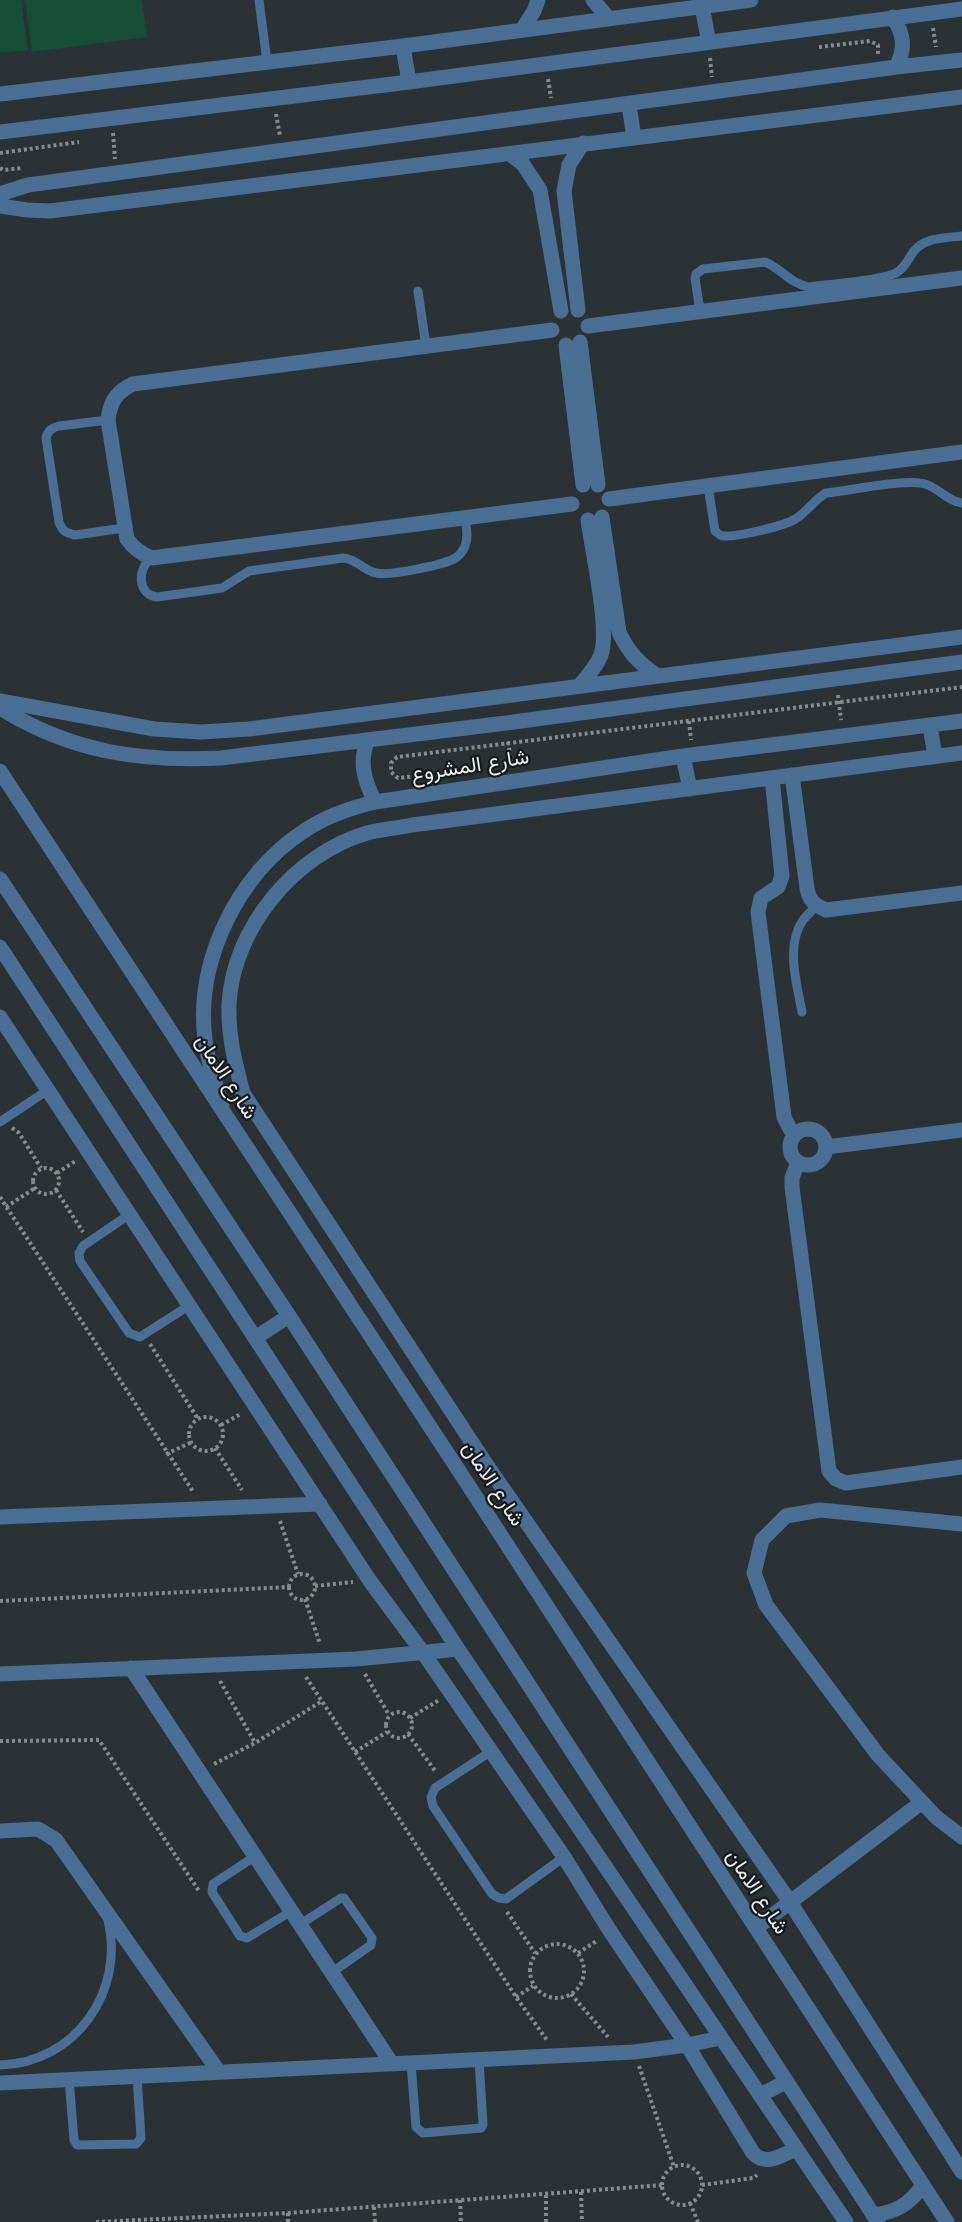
<!DOCTYPE html>
<meta charset="utf-8">
<style>
body{margin:0}
canvas{display:block;background:#2a3235}
</style>
<canvas width="962" height="2222"></canvas>
<script>
const c = document.querySelector('canvas').getContext('2d');
c.lineJoin = 'round';
function fill(path, color) {
  c.fillStyle = color;
  c.fill(path, 'evenodd');
}
function strokePath(path, color, width, dash) {
  c.strokeStyle = color;
  c.lineWidth = width;
  c.lineCap = dash ? 'butt' : 'round';
  c.setLineDash(dash || []);
  c.stroke(path);
}
function drawText(font, color, halo, rows, align = 'center') {
  c.font = font + ' Inter,Vazirmatn,sans-serif';
  c.lineWidth = 4.5;
  c.setLineDash([]);
  c.textBaseline = 'middle';
  c.strokeStyle = halo;
  c.fillStyle = color;
  for (const [text, x, y, turn = 0] of rows) {
    c.save();
    c.translate(x, y);
    c.rotate((+turn || 0) * Math.PI / 180);
    c.textAlign = isNaN(turn) ? turn : align;
    if (halo) c.strokeText(text, 0, 0);
    c.fillText(text, 0, 0);
    c.restore();
  }
}
const green = new Path2D(`
 M0 0H21L28 50 0 53Z
 M25 0H142L147 37 32 52Z`);
const path = new Path2D(`
 M933 28 936 47
 M819 47 870 41 878 45V54
 M710 58 712 77
 M548 79 551 98
 M276 114 280 136
 M113 133 115 159
 M0 153 79 142
 M0 168 3 170 22 168
 M838 695 841 720
 M689 721 691 740
 M508 742 512 767
 M434 774 398 778 391 772V763L397 757 962 687
 M12 1128 19 1133 41 1168
 M33 1181a13 13 0 1 1 26 0a13 13 0 1 1-26 0Z
 M57 1173 77 1160
 M56 1190 83 1232
 M0 1197 194 1493
 M6 1207 35 1188
 M150 1344 198 1419
 M189 1434a17 17 0 1 1 34 0a17 17 0 1 1-34 0Z
 M221 1425 241 1414
 M215 1448 242 1490
 M166 1454 192 1442
 M280 1521 298 1574
 M289 1587a13 13 0 1 1 26 0a13 13 0 1 1-26 0Z
 M315 1586 353 1582
 M305 1599 320 1644
 M0 1601 289 1587
 M365 1674 389 1715
 M306 1677 516 1997 547 2040
 M220 1681 255 1743
 M386 1725a13 13 0 1 1 26 0a13 13 0 1 1-26 0Z
 M410 1718 439 1700
 M408 1734 436 1772
 M0 1741 99 1740 199 1891
 M355 1752 387 1732
 M214 1764 255 1743 322 1701
 M507 1912 535 1953
 M530 1971a27 27 0 1 1 54 0a27 27 0 1 1-54 0Z
 M578 1953 598 1940
 M571 1994 608 2037
 M516 1997 533 1986
 M639 2066 674 2167
 M662 2185a20 20 0 1 1 40 0a20 20 0 1 1-40 0Z
 M702 2185 753 2178 757 2175
 M581 2192 582 2222
 M460 2200 461 2222
 M690 2203 698 2222
 M374 2207 375 2222
 M288 2213V2222
 M96 2222 288 2213 663 2185
 M546 2222V2194`);
const service = new Path2D(`
 M259 0 267 62
 M418 291 426 346
 M700 311 695 278 696 274 703 269 765 262C782 269 788 282 808 287 828 284 881 281 896 273 905 268 908 259 914 251 925 237 946 238 962 236
 M108 420 59 426C51 428 48 431 46 438L59 522C62 531 66 533 75 535L124 528
 M708 486 715 531C719 534 718 535 723 536 737 537 786 526 797 518 808 511 814 500 826 493 848 491 906 478 925 484 939 488 947 501 962 503
 M152 558C137 567 137 595 157 597L222 588 249 571 343 558C357 559 363 570 376 573 389 576 446 565 457 557 460 555 464 549 465 546 469 537 466 527 465 518
 M802 1012C797 984 785 946 803 920 807 915 812 911 816 906
 M0 1122 48 1090
 M130 1214 83 1246 79 1253 80 1261 129 1333 140 1337 190 1305
 M490 1752 435 1788 431 1797 433 1806 492 1894 499 1898 506 1899 564 1857
 M254 1857 213 1884 212 1892 240 1936 247 1938 290 1912
 M299 1925 341 1898H344L372 1938 371 1945 331 1973
 M411 2063 416 2127 423 2133 481 2128 483 2125 479 2060
 M0 2065C76 2063 125 1991 108 1920
 M69 2079 74 2140 77 2145 136 2144 141 2138 137 2076`);
const minor = new Path2D(`
 M593 0 609 19
 M702 7 709 42
 M893 17C904 35 906 48 896 67
 M522 30 534 11 538 0
 M403 46 409 82
 M0 94 403 46 751 0
 M629 105 634 138
 M0 132 409 82 962 9
 M510 154 523 164 540 190 561 311
 M0 194 28 185 896 67 962 60
 M0 206 27 210 50 211 962 97
 M578 310 564 191 569 165 583 143
 M588 326 962 278
 M552 330 133 384C116 392 110 402 108 420L127 539C134 549 141 554 152 558L572 504
 M580 342 598 485
 M566 345 583 485
 M609 499 962 452
 M602 517 619 632C628 652 639 663 656 675
 M580 685C588 676 596 667 601 655 610 630 592 550 588 520
 M0 701 154 729 201 732 249 729 962 637
 M0 708C71 752 139 762 221 758L506 723 962 662
 M930 726 935 756
 M368 740C358 762 365 782 375 802
 M962 753 412 825C398 828 382 829 367 833 295 854 233 928 229 1004 228 1036 235 1063 243 1093L486 1464 790 1902 962 2172
 M683 756 690 789
 M792 775 807 888C809 900 814 905 826 910L962 893
 M772 778 782 876 778 887 761 898 758 912 784 1117 790 1129 796 1134
 M0 947 458 1649 846 2222
 M0 1017 370 1581 424 1654 564 1857 610 1931 687 2045 753 2153C766 2167 781 2155 796 2149
 M222 1106C216 1085 208 1062 205 1040 195 961 238 874 304 831 326 816 350 808 375 802L683 756 962 721
 M790 1147a18 18 0 1 1 36 0a18 18 0 1 1-36 0Z
 M826 1147 962 1130
 M798 1162 792 1178V1187L829 1471 836 1479 846 1483 962 1467
 M0 1517 320 1504
 M962 1524 820 1510 786 1516 762 1540 754 1573 766 1605 878 1755 936 1817 962 1837
 M131 1668 392 2064
 M0 1674 356 1659 458 1649
 M0 1831 38 1829 56 1840 219 2072
 M756 1928 922 1802
 M0 2083 634 2052 687 2045 721 2038`);
const tertiary = new Path2D(`
 M0 771 463 1477 947 2222
 M0 879 289 1316 878 2222
 M255 1338 289 1316
 M760 2095 786 2082
 M873 2215C896 2212 909 2205 923 2185`);
const streetNames = [
 ["شارع المشروع",470,766,-9],
 ["شارع الامان",226,1077,57],
 ["شارع الامان",493,1484,57],
 ["شارع الامان",757,1892,57]
];
fill(green, '#164e37');
strokePath(path, '#868d8f', 4, [3, 3]);
strokePath(service, '#4b6e95', 9);
strokePath(minor, '#4b6e95', 15);
strokePath(tertiary, '#4b6e95', 15);
drawText('21px', '#ebf0f2', '#16191b', streetNames);
</script>
